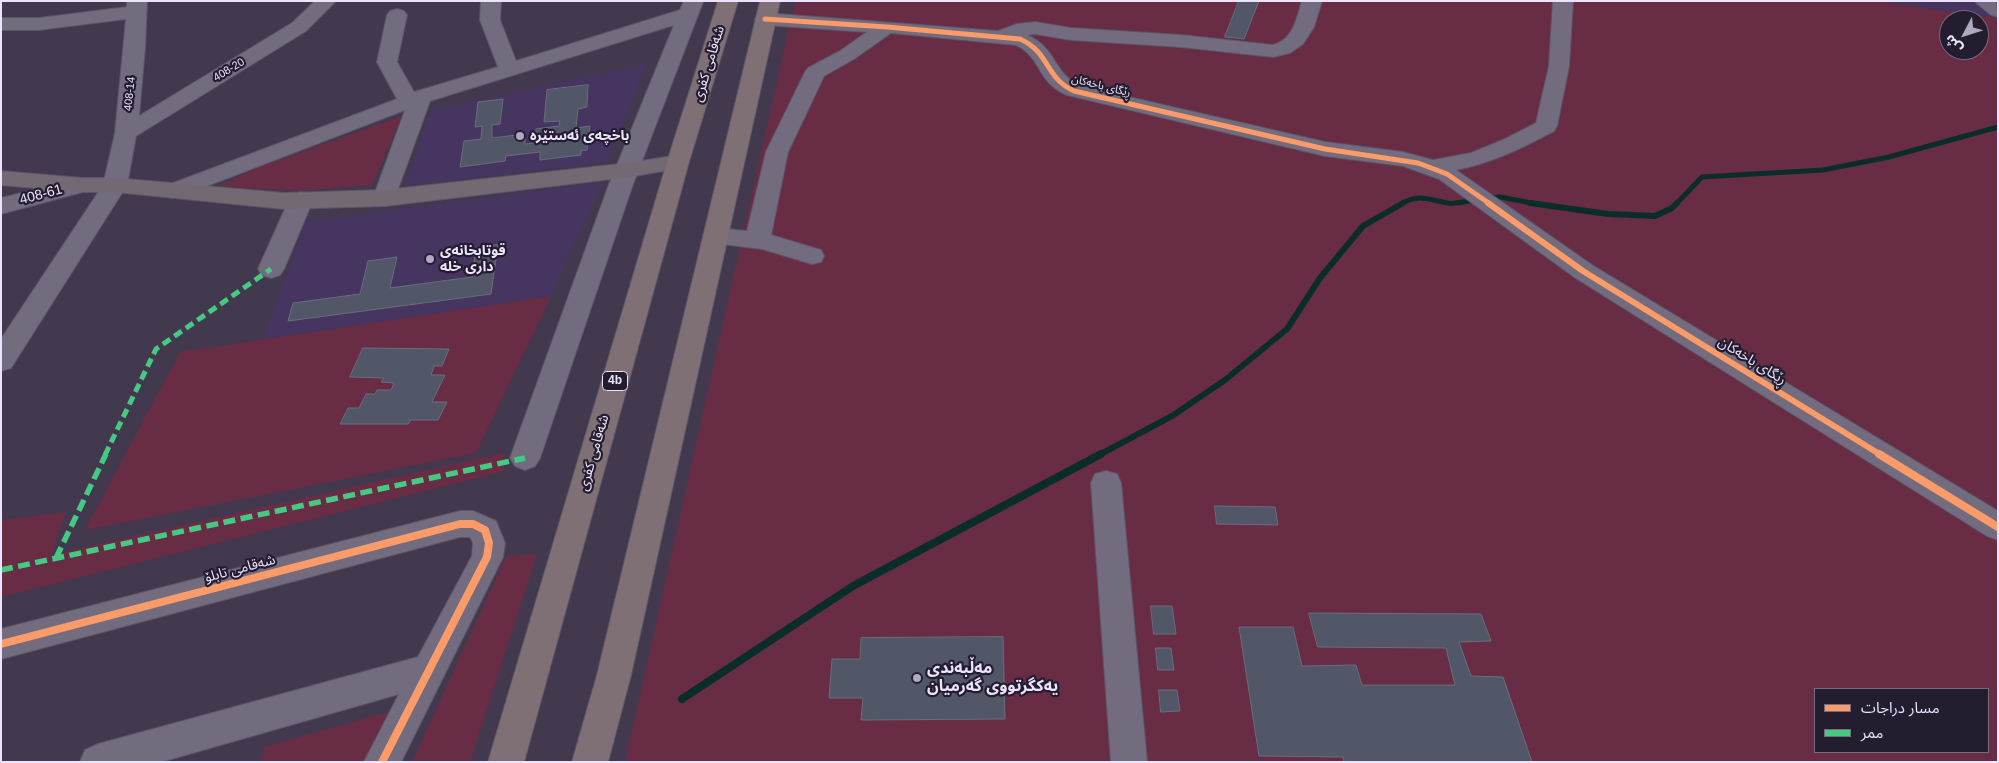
<!DOCTYPE html>
<meta charset="utf-8">
<style>
body{margin:0}
#map{position:relative;width:1999px;height:763px;overflow:hidden;background:#42394f;font-family:Helvetica,"Noto Sans Arabic",sans-serif}
canvas{display:block}
.frame{position:absolute;inset:0;border:2px solid #ece3fd;pointer-events:none}
.legend{position:absolute;left:1814px;top:688px;width:175px;height:65px;box-sizing:border-box;background:#241d2f;border:1px solid #746c81;margin:0;padding:6px 9px;list-style:none;font-size:15px;color:#ece3fd}
.legend li{display:flex;align-items:center;gap:10px;height:25px}
.legend b{width:25px;border:1px solid #746c81}
.north{position:absolute;left:1939px;top:10px;width:50px;height:50px;box-sizing:border-box;background:#241d2f;border:1px solid #746c81;border-radius:50%;rotate:230deg;font-size:14px;font-weight:700;line-height:20px;text-align:center;color:#ece3fd}
.north::after{content:'';display:block;margin:auto;width:18px;height:22px;background:#b0a8c0;clip-path:polygon(50% 0,100% 100%,50% 72%,0 100%)}
</style>
<div id="map">
<canvas width="1999" height="763"></canvas>
<div class="frame"></div>
<ul class="legend">
<li><b style="height:6px;background:#fa9b69"></b>مسار دراجات</li>
<li><b style="height:6px;background:#46c982"></b>ممر</li>
</ul>
<div class="north">ش</div>
</div>
<script>
const c = document.querySelector('canvas').getContext('2d');
c.lineJoin = 'round';
function fill(path, color) {
  c.fillStyle = color;
  c.fill(path, 'evenodd');
}
function strokePath(path, color, width, dash) {
  c.strokeStyle = color;
  c.lineWidth = width;
  c.lineCap = dash ? 'butt' : 'round';
  c.setLineDash(dash || []);
  c.stroke(path);
}
function drawText(font, color, halo, rows, align = 'center') {
  c.font = font + ' Helvetica,"Noto Sans Arabic",sans-serif';
  c.lineWidth = 4.5;
  c.setLineDash([]);
  c.textBaseline = 'middle';
  c.strokeStyle = halo;
  c.fillStyle = color;
  for (const [text, x, y, turn = 0] of rows) {
    c.save();
    c.translate(x, y);
    c.rotate((+turn || 0) * Math.PI / 180);
    c.textAlign = isNaN(turn) ? turn : align;
    if (halo) c.strokeText(text, 0, 0);
    c.fillText(text, 0, 0);
    c.restore();
  }
}
const built = new Path2D(`
 M1874 1H1998V18Z
 M647 64 607 162 404 186 432 110Z
 M602 182 551 296 263 339 306 222Z`);
const green = new Path2D(`
 M795 1H1874L1998 18V762H625ZM1949 20H1979V50H1949ZM1815 689H1988V752H1815Z
 M402 116 372 185 299 191 218 186 259 167Z
 M551 296 476 453 85 530 180 352Z
 M503 453 505 471 1 597V520L66 512 51 555Z
 M537 554 470 762H412L506 556Z
 M391 711 364 762H261L264 747Z`);
const streamFar2 = new Path2D(`
 M1489 198 1500 197 1537 204
 M1401 204C1420 193 1429 200 1448 203 1457 204 1468 201 1477 200
 M1676 204 1702 177 1823 170 1889 157 1998 127`);
const streamFar1 = new Path2D(`
 M1530 203 1608 214 1655 216 1672 208 1677 203
 M1099 455 1172 416 1225 380 1287 329 1320 278 1363 226 1403 203`);
const stream = new Path2D(`
 M682 699 853 586 1101 454`);
const building = new Path2D(`
 M1239 1H1259L1244 39 1225 37Z
 M588 85 587 107 578 109 576 128 590 126 587 150 581 151V155L540 160V152L506 156 505 161 460 167 464 141 481 139 482 126 475 127 478 102 503 99 500 124 492 125V138L525 134V144L535 143 536 129 559 126 560 121 544 122 547 90Z
 M498 245 491 294 288 321 293 303 360 294 368 261 397 257 390 288 472 277 476 248Z
 M363 348 449 349 442 366H434L431 375H445L432 402H447L438 420H411L408 424H340L348 408H359L366 394H375L377 390H391L394 383 381 382 384 378 350 377Z
 M1215 506 1275 507 1278 525 1217 524Z
 M1151 606H1172L1176 634H1154Z
 M1309 613 1481 614 1491 641 1459 642 1471 676 1503 677 1532 762H1344L1343 757 1259 756 1239 627H1293L1302 666 1356 665 1362 685H1455L1446 648 1318 647Z
 M1003 637 1005 719 861 720 863 698H829L832 659H860L861 638Z
 M1156 648H1171L1174 670H1158Z
 M1159 690H1177L1180 711 1161 712Z`);
const minor = new Path2D(`
 M127 1H147L145 48 139 116 292 23 315 1H336L306 31 136 136 127 185 11 368 1 371V339L103 185 115 133 126 19 39 30H1V18H39L127 7Z
 M481 1H501L500 20 516 61 680 10 684 1 703 2 632 187 540 458 535 466 525 470 515 466 510 458 608 187 674 25 430 101 393 203 385 206 377 203 373 198 405 110 181 196 173 198 165 196 161 191 165 186 397 99 377 62 387 15 390 11 397 9 404 11 407 15 397 62 414 92 498 67 480 20Z
 M1302 1H1322L1314 27 1303 44 1290 53 1273 57 1181 47 1071 40 1035 34 1027 35C1058 49 1052 73 1081 86L1325 142 1403 152 1433 160 1471 153 1505 139 1536 123 1549 66 1553 1H1573L1569 66 1557 126 1554 131C1522 148 1492 163 1456 170L1592 265 1998 511V540L1987 536 1574 277 1439 179 1403 166 1325 156 1067 95C1036 82 1042 57 1016 45L891 33 854 59 824 76 788 152 771 235 821 250 824 256 821 262 812 264 762 249 706 242 703 236 706 230 715 228 747 231 766 152 805 72 808 68 840 51 867 32 765 25 758 23 755 19 758 15 765 13 998 31 1017 24 1035 22 1071 28 1181 35 1273 45C1294 39 1296 19 1302 1Z
 M1974 1H1996L1998 17 1991 15Z
 M82 178 90 180 94 185 90 190 1 214V198Z
 M301 192 309 195 313 200 284 269 280 275 271 278 262 275 258 269 289 200 293 195Z
 M1106 471 1117 474 1121 483 1147 762H1111L1091 483 1095 474Z
 M460 511H473L496 521 505 543 503 557 401 762H364L399 694 161 762H80L85 750 98 744 418 657 472 556 473 543 470 537H460L1 659V629Z`);
const major = new Path2D(`
 M678 155 686 157 689 162 686 167 629 177 385 206 284 209 115 192H82L1 185V171L82 178H115L284 193 385 190 629 163Z`);
const highway = new Path2D(`
 M718 1H738L689 162 524 762H488L667 162Z
 M760 1H780L631 675 608 762H572L597 675Z`);
const quietFar1 = new Path2D(`
 M105 455 156 349 271 269`);
const quiet = new Path2D(`
 M56 558 106 454
 M1 570 525 458`);
const cyclewayFar2 = new Path2D(`
 M765 19 887 27 1020 39C1051 53 1044 77 1074 91L1325 149 1418 163 1447 174 1490 204`);
const cyclewayFar1 = new Path2D(`
 M1488 203 1583 271 1881 455`);
const cycleway = new Path2D(`
 M1879 454 1998 527
 M1 644 460 524H473L485 530 489 543 487 557 382 762`);
const markers = [
 [520,136,5,"#b0a8c0"],
 [430,259,5,"#b0a8c0"],
 [917,678,5,"#b0a8c0"]
];
const farStreetnames = [
 ["408-20",229,70,-31],
 ["ڕێگای باخەکان",1101,86,14],
 ["408-14",130,94,-84]
];
const shields = [
 [615,381,25]
];
const shieldNames = [
 ["4b",615,381]
];
const streetNames = [
 ["شەقامی کفری",709,64,-73],
 ["408-61",41,195,-15],
 ["ڕێگای باخەکان",1752,361,32],
 ["شەقامی کفری",594,453,-74],
 ["شەقامی تابلۆ",240,569,-15]
];
const poiNames = [
 ["باخچەی ئەستێرە",530,136],
 ["قوتابخانەی",440,251],
 ["داری خلە",440,267]
];
const nearPoinames = [
 ["مەڵبەندی",927,669],
 ["یەکگرتووی گەرمیان",927,687]
];
fill(built, '#463560');
fill(green, '#682d44');
strokePath(streamFar2, '#0a2d2a', 5);
strokePath(streamFar1, '#0a2d2a', 6);
strokePath(stream, '#0a2d2a', 8);
fill(building, '#525767');
strokePath(building, '#686d7e', 1);
strokePath(minor, '#5c5568', 2);
strokePath(major, '#5c5568', 2);
strokePath(highway, '#5c5568', 2);
fill(minor, '#726c7e');
fill(major, '#736972');
fill(highway, '#7e7074');
strokePath(quietFar1, '#46c982', 5, [9, 5]);
strokePath(quiet, '#46c982', 5.5, [12, 5.5]);
strokePath(cyclewayFar2, '#fa9b69', 5);
strokePath(cyclewayFar1, '#fa9b69', 6);
strokePath(cycleway, '#fa9b69', 8);
for (const [x, y, r, color] of markers) {
  const dot = new Path2D();
  dot.arc(x, y, r, 0, 2 * Math.PI);
  c.fillStyle = color;
  c.fill(dot);
  strokePath(dot, '#241d2f', 2);
}
drawText('11px', '#ece3fd', '#241d2f', farStreetnames);
for (const [x, y, w] of shields) {
  const box = new Path2D();
  box.roundRect(x - w / 2, y - 9.5, w, 19, 4);
  c.fillStyle = '#241d2f';
  c.fill(box);
  strokePath(box, '#ece3fd', 1);
}
drawText('bold 12px', '#ece3fd', null, shieldNames);
drawText('14px', '#ece3fd', '#241d2f', streetNames);
drawText('bold 14px', '#ece3fd', '#241d2f', poiNames, 'left');
drawText('bold 16px', '#ece3fd', '#241d2f', nearPoinames, 'left');
</script>
